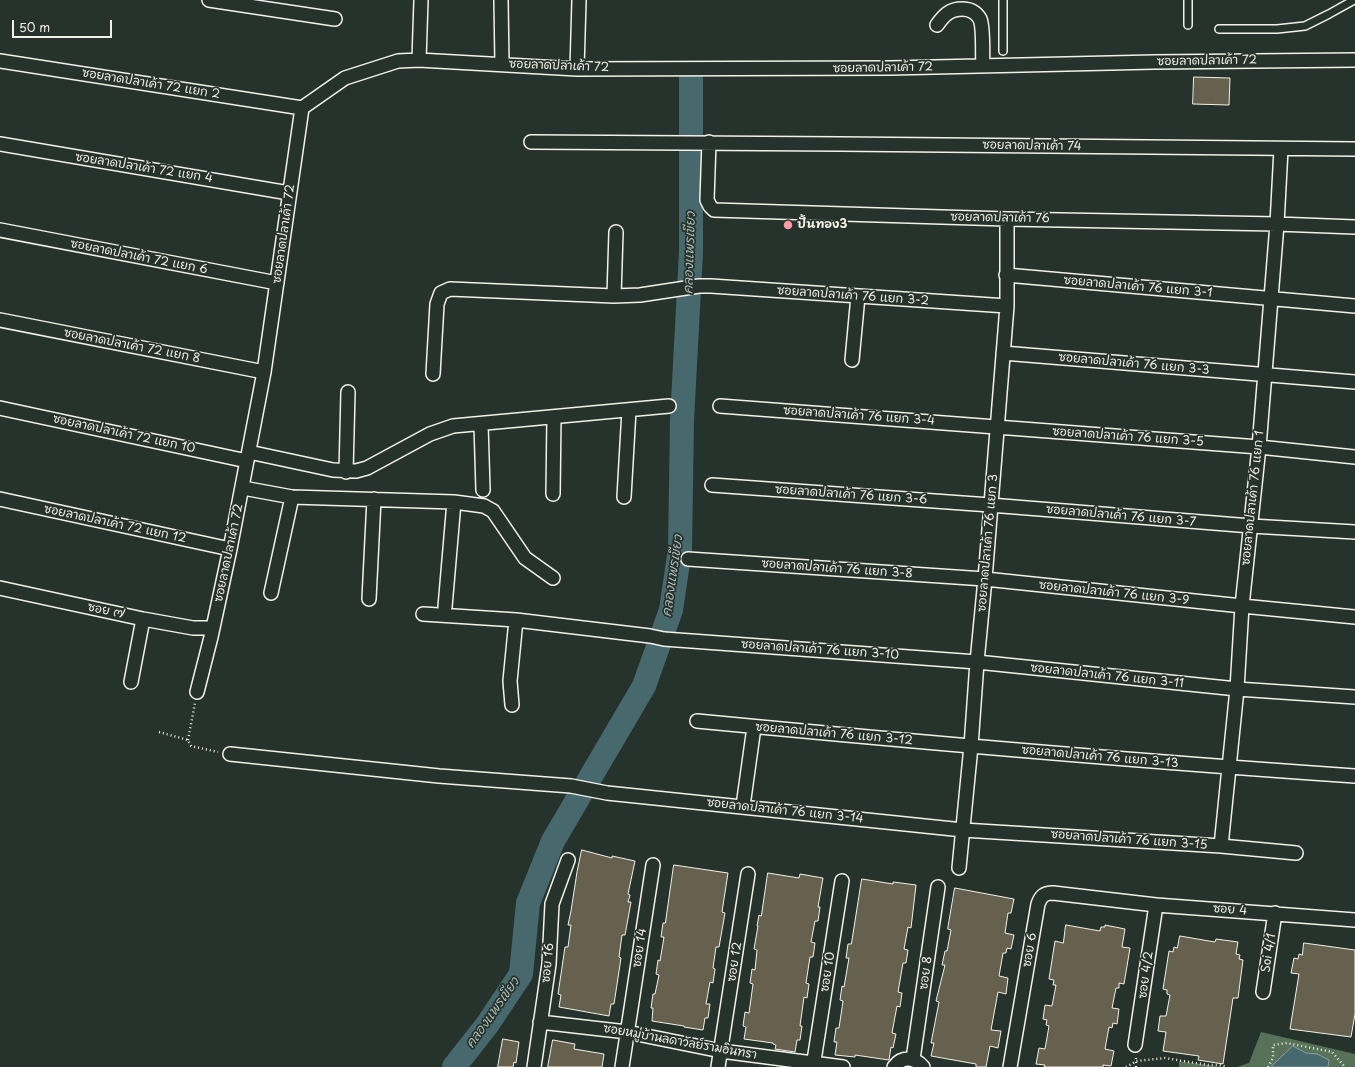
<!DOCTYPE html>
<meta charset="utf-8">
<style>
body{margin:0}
#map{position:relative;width:1355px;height:1067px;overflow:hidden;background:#26332d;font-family:"Playpen Sans",sans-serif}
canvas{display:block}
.scale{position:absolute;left:12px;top:20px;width:100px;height:18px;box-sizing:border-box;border:2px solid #f4f1e8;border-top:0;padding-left:5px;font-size:12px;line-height:14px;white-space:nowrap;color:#f4f1e8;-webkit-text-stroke:3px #26332d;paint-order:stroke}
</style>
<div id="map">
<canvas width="1355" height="1067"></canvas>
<div class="scale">50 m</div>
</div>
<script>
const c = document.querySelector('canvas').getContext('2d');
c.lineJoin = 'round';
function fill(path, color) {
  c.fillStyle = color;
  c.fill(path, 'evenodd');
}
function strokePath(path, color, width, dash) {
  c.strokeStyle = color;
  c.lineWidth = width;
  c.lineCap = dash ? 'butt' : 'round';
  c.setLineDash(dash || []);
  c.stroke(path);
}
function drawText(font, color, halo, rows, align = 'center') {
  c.font = font + ' "Playpen Sans","Playpen Sans Thai",sans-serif';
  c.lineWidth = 3.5;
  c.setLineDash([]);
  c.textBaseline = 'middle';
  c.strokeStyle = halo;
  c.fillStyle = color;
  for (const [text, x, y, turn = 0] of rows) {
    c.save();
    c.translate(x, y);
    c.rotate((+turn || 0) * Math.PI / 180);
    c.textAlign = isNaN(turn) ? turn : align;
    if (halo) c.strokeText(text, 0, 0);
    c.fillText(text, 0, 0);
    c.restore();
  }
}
const green = new Path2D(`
 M1261 1032 1355 1054V1067H1237L1249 1063Z
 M1179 1061 1222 1067H1179Z`);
const water = new Path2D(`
 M1293 1046 1306 1053 1317 1054 1329 1060 1328 1067H1271Z`);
const river = new Path2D(`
 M454 1067 487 1025 521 974 528 903 553 841 644 686 671 610 680 549 682 420 691 252V79`);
const building = new Path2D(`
 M1194 77 1230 78 1229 105 1193 104Z
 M582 850 612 858V856L635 861 628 894 630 895 628 902H631L625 935H622L619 957 621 958 614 1004H611L609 1016 559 1007 561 995 558 994 565 947H568L571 925H568L571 911 577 872Z
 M674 865 728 873 722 912 725 913 719 947H716L713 968 715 969 713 983 710 982 706 1004H710L708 1018H705L703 1030 684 1027V1026L652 1021 653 1008H651L653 994H655L659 975 656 974 658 960 660 961 664 937H661L663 923H665Z
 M768 873 799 878 800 874 823 878 818 907H820L818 921H815L811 942 815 943 813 957H810L806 983 809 984 807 998 804 997 800 1026H802L800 1040H797L795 1052 775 1049 776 1045 773 1044V1043L744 1039 746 1027 743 1026 745 1012 749 1013 753 984 750 983 752 969 755 970 757 950 754 949 758 926H757L759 915 761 916Z
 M862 879 893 884V882L916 885 911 928 908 927 904 949 908 950 906 963H903L898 992 902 993 900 1007 897 1006 892 1033 896 1034 893 1048 891 1047 889 1060 855 1055V1057L835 1055 837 1042H834L836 1028H839L843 1001 840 1000 842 986 844 987 849 958H846L848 944H851Z
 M955 888 1014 899 1011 913H1008L1005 933 1014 935 1011 949 1007 948 1006 953H1003L999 976 1008 978 1006 994 998 992 991 1030 1001 1031 998 1048 990 1046 986 1067H976V1064L931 1056 934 1043H931L939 1002 936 1001 945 965H942L945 951H947L951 930 948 929Z
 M1066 925 1100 931 1101 927H1105V925L1125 929 1122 947 1130 948 1124 984 1119 983V988H1116L1112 1008 1119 1009 1117 1024 1113 1023 1112 1028 1109 1027 1105 1049 1114 1051 1111 1066 1103 1065V1067H1044L1045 1065 1036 1064 1039 1048 1045 1049 1049 1026 1046 1025 1047 1020 1043 1019 1045 1005 1052 1006 1056 985H1053L1054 980 1049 979 1055 941 1063 943Z
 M1180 936 1215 942 1216 939 1238 942 1236 954 1240 955 1239 959 1243 960 1238 998H1233L1223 1064 1198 1060 1199 1056 1163 1051 1166 1032 1158 1031 1160 1016H1166L1170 995 1167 994V990L1163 989 1169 951 1173 952 1174 947 1177 948Z
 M1304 943 1355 950V1014L1351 1037 1290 1029 1299 974 1291 973 1294 958 1298 959 1299 954 1302 955Z
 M503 1039 519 1042 516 1063 514 1062 513 1067H498Z
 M553 1040 575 1044 574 1049 604 1054 602 1067H548Z`);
const path = new Path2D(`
 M159 732 188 740 191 746 218 752
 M188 740 195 703
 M1126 1067 1137 1061 1165 1058 1208 1065H1221L1226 1067
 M1136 1067V1056
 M1268 1067 1273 1058V1045L1287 1043 1332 1052 1345 1067`);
const lane = new Path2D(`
 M1003 0V51
 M1188 0V25
 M1219 29H1277L1305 26 1329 14 1354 0`);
const street = new Path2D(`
 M209 0 335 19
 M501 0 502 64
 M937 25C944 15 950 9 962 9 969 9 976 12 980 19 984 28 982 56 983 66
 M419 60 421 0
 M0 61 302 108
 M577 69 579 0
 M531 142 840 144 1355 149
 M709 142 707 200 710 206 714 210 1007 219 1277 224 1355 227
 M0 144 289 193
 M0 230 277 283
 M1006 275 1355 306
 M614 296 616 232
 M0 320 264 372
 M1003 353 1355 382
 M852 360 858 296
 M433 374 437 304 441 293 450 289 614 296 640 295 699 286H711L1007 306
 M720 406 1259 447 1355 457
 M0 408 247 461
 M481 424 483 490
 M249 452 333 470 356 471 367 468 430 434 453 426 669 406
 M346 472 348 392
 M712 485 990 505 1251 526 1355 532
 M243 488 292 497 454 502 484 506 493 511 525 558 553 578
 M553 494 554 417
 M624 497 629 410
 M0 499 230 549
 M688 559 985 579 1242 606 1355 617
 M0 588 143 619 193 628H213
 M271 593 292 497
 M369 599 374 499
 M445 607 454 502
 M423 614 516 620 650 636 664 639 977 662 1237 689 1355 697
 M131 682 143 619
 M197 692 211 637 230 549 264 372 302 108 345 78 398 61 419 60 577 69 891 68 1154 62 1355 60
 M512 705 510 681 516 620
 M697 721C916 742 1135 761 1355 776
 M230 754 439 776 571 786 607 793 963 830 1221 846 1296 853
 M743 806 754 727
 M1221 846 1237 689 1242 606 1259 447 1277 224 1281 149
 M959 868 971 746 977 662 985 579 1007 306V219
 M1263 992 1275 913
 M540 1022 627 1032 721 1051 843 1067
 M1135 1045 1156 905
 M913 1059 938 887
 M534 1067 549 964 552 904 568 860
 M622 1067 653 865
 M718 1067 748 874
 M813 1067 842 881
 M894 1067C902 1056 915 1057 923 1067
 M1010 1067 1038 904C1041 896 1044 893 1053 893L1156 905 1355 920`);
const markers = [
 [788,225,5,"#ff9aa2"]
];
const streetNames = [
 ["ซอยลาดปลาเค้า 72",1207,61,-1],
 ["ซอยลาดปลาเค้า 72",559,66,2],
 ["ซอยลาดปลาเค้า 72",883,68,-1],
 ["ซอยลาดปลาเค้า 72 แยก 2",151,84,9],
 ["ซอยลาดปลาเค้า 74",1032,146,1],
 ["ซอยลาดปลาเค้า 72 แยก 4",144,168,9],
 ["ซอยลาดปลาเค้า 76",1000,218,1],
 ["ซอยลาดปลาเค้า 72",284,234,-82],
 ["ซอยลาดปลาเค้า 72 แยก 6",139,257,11],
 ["ซอยลาดปลาเค้า 76 แยก 3-1",1138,287,5],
 ["ซอยลาดปลาเค้า 76 แยก 3-2",853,296,4],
 ["ซอยลาดปลาเค้า 72 แยก 8",132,346,11],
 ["ซอยลาดปลาเค้า 76 แยก 3-3",1134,364,5],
 ["ซอยลาดปลาเค้า 76 แยก 3-4",859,416,4],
 ["ซอยลาดปลาเค้า 72 แยก 10",124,434,12],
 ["ซอยลาดปลาเค้า 76 แยก 3-5",1128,437,4],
 ["ซอยลาดปลาเค้า 76 แยก 3-6",851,495,4],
 ["ซอยลาดปลาเค้า 76 แยก 1",1253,498,-84],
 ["ซอยลาดปลาเค้า 76 แยก 3-7",1121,516,5],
 ["ซอยลาดปลาเค้า 72 แยก 12",115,524,12],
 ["ซอยลาดปลาเค้า 76 แยก 3",988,543,-85],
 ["ซอยลาดปลาเค้า 72",229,553,-78],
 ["ซอยลาดปลาเค้า 76 แยก 3-8",837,569,4],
 ["ซอยลาดปลาเค้า 76 แยก 3-9",1114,593,6],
 ["ซอย ๗",106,611,12],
 ["ซอยลาดปลาเค้า 76 แยก 3-10",820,650,4],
 ["ซอยลาดปลาเค้า 76 แยก 3-11",1107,676,6],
 ["ซอยลาดปลาเค้า 76 แยก 3-12",834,734,5],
 ["ซอยลาดปลาเค้า 76 แยก 3-13",1100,757,5],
 ["ซอยลาดปลาเค้า 76 แยก 3-14",785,811,6],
 ["ซอยลาดปลาเค้า 76 แยก 3-15",1129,840,4],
 ["ซอย 4",1230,910,4],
 ["ซอย 14",640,948,-81],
 ["ซอย 6",1030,950,-80],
 ["Soi 4/1",1269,953,-81],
 ["ซอย 12",735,962,-81],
 ["ซอย 16",548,963,-84],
 ["ซอย 10",828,972,-81],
 ["ซอย 8",926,973,-82],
 ["ซอย 4/2",1146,975,-82],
 ["ซอยหมู่บ้านลดาวัลย์รามอินทรา",680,1042,10]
];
const poiNames = [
 ["ปั้นทอง3",797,225]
];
const waterNames = [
 ["คลองแพรเขียว",690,253,-88],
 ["คลองแพรเขียว",673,576,-82],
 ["คลองแพรเขียว",493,1013,-55]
];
fill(green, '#577259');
fill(water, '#47696d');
strokePath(water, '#8c9f9e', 1);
strokePath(river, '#47696d', 24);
fill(building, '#66614f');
strokePath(building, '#f4f1e8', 1);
strokePath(lane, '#f4f1e8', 10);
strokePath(street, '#f4f1e8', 16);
strokePath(path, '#f4f1e8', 2.5, [1, 3]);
strokePath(lane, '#26332d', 7);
strokePath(street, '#26332d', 13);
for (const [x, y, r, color] of markers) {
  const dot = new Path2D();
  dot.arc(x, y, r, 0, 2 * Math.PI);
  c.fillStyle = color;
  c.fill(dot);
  strokePath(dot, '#26332d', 1.5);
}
drawText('12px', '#f4f1e8', '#26332d', streetNames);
drawText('bold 12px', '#f4f1e8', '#26332d', poiNames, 'left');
drawText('italic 13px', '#afbbb7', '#26332d', waterNames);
</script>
